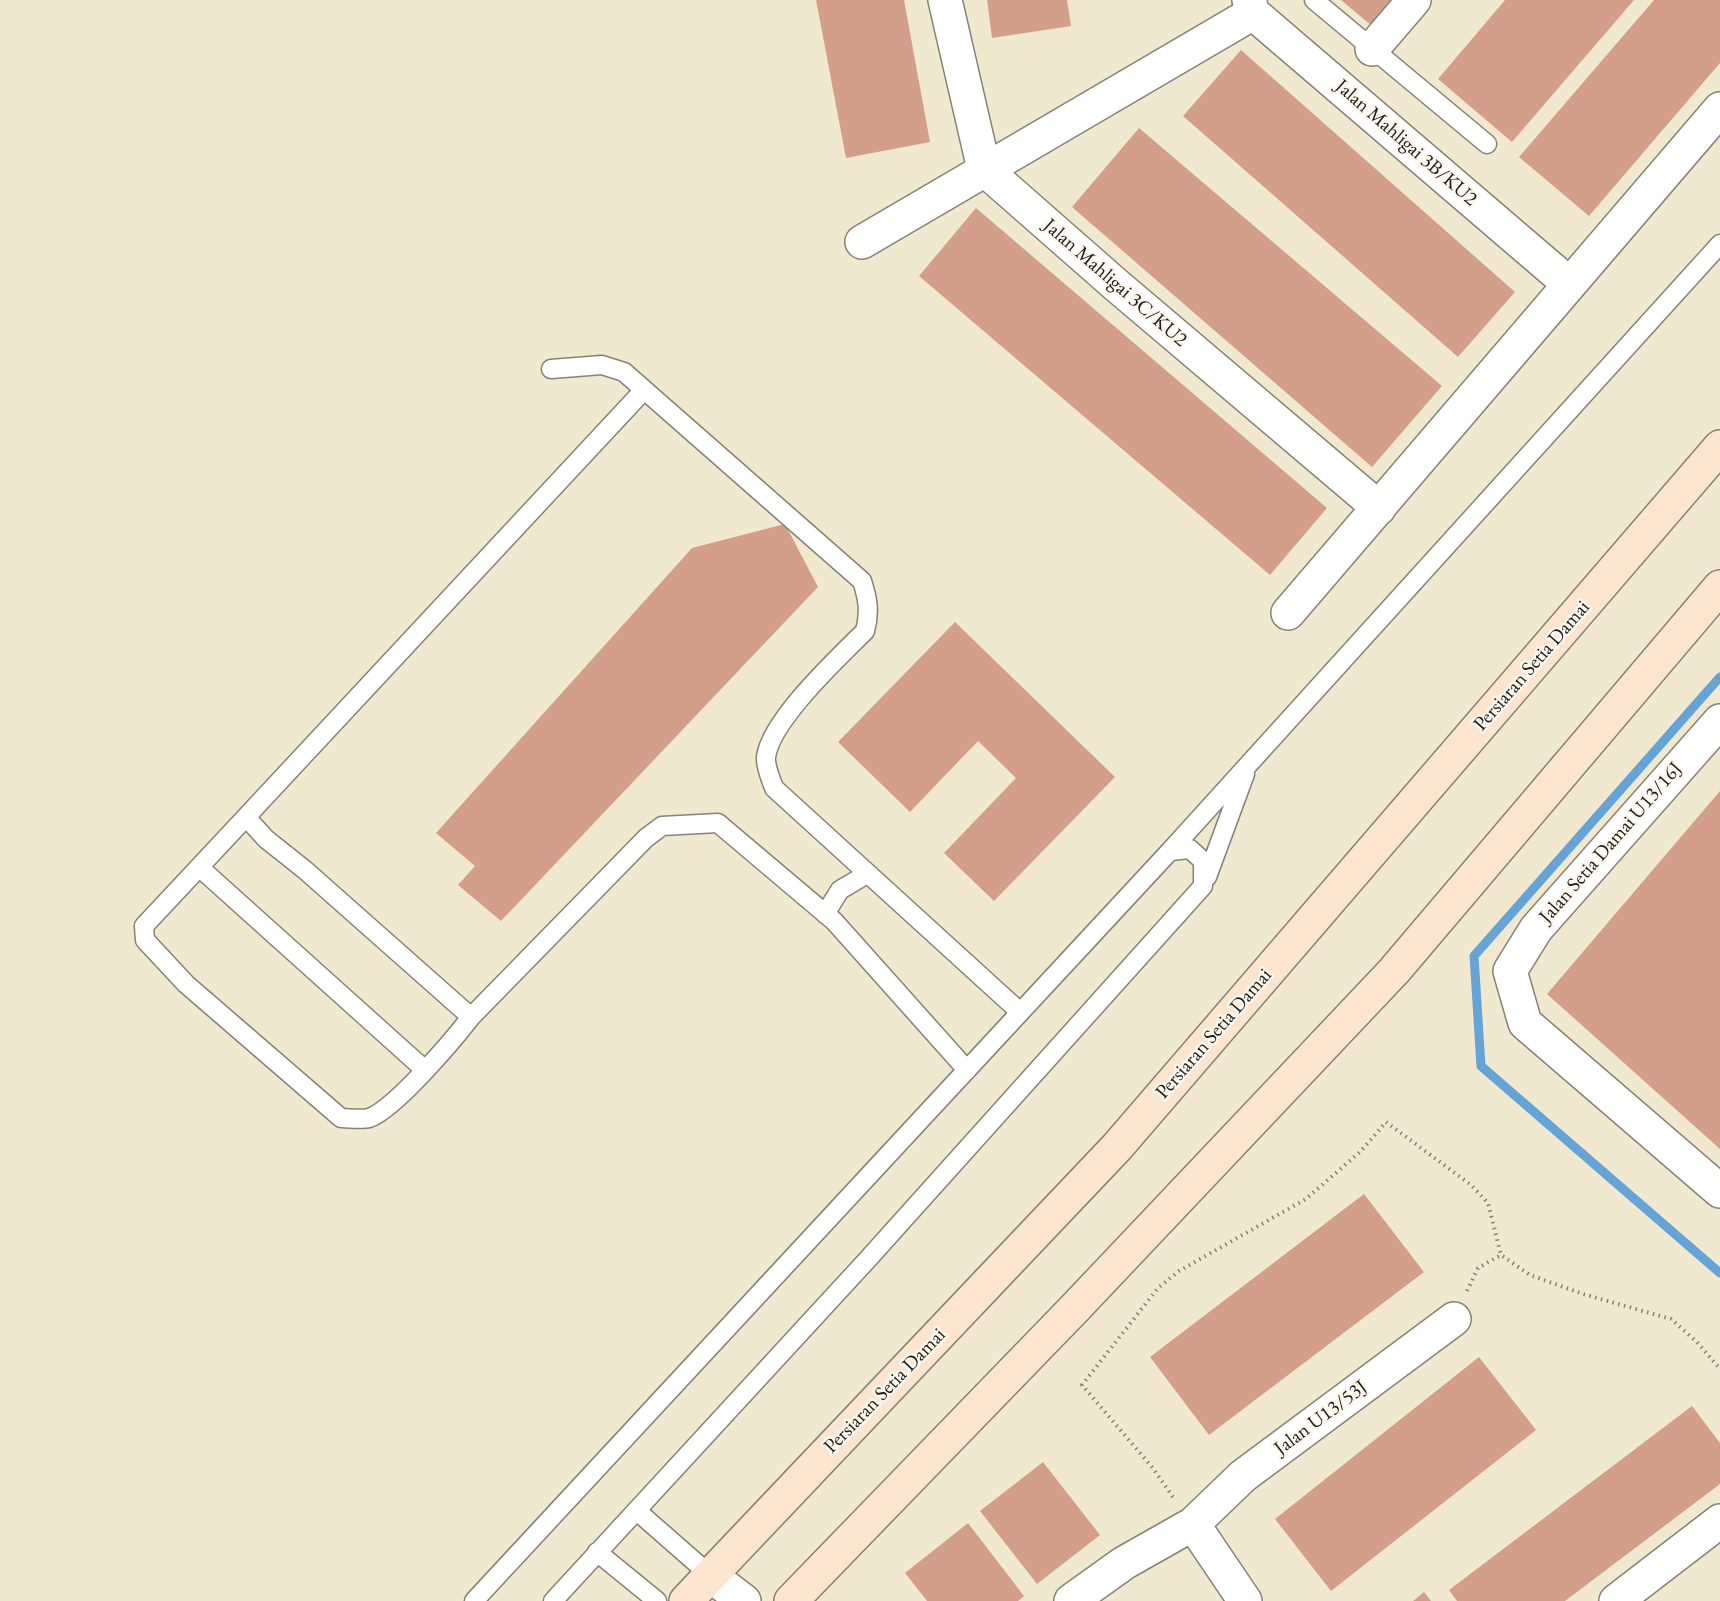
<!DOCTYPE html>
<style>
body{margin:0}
canvas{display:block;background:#f1e9cf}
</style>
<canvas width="1720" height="1601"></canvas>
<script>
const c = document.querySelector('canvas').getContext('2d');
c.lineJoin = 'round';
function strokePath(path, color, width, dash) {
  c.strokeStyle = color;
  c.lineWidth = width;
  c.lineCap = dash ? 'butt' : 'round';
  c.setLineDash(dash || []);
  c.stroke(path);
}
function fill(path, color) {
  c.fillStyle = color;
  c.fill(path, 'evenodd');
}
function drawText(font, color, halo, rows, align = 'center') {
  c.font = font + ' "EB Garamond",serif';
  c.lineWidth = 5;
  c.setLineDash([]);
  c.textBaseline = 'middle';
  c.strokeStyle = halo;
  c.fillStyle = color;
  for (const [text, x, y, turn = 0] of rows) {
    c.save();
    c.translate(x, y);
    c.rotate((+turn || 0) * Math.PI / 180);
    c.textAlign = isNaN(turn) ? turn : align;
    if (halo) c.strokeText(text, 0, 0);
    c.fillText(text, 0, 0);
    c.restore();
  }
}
const stream = new Path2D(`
 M1720 677 1474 956 1481 1066 1720 1273`);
const building = new Path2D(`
 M816 0H904L930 142 846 158Z
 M987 0H1067L1071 26 992 38Z
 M1341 0H1404L1378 31Z
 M1505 0H1634L1512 142 1438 79Z
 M1654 0H1720V63L1589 216 1519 157Z
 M1241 50 1515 292 1458 357 1183 116Z
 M1139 128 1442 386 1372 467 1072 207Z
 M976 208 1327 508 1270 575 919 276Z
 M785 524 818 587 501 921 458 885 475 866 436 833 692 548Z
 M955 622 1115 777 994 901 944 853 1016 778 978 741 910 812 838 742Z
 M1720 791V1149L1547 994Z
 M1364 1194 1424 1272 1209 1435 1150 1357Z
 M1479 1357 1536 1430 1331 1591 1275 1519Z
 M1692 1406 1720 1443V1484L1565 1601H1457L1449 1590Z
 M1043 1462 1100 1535 1037 1584 980 1511Z
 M968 1523 1024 1596 1018 1601H927L905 1573Z
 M1424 1592 1431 1601H1413Z`);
const path = new Path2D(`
 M1467 1291 1478 1268 1501 1255 1530 1275 1583 1294 1671 1319 1697 1342 1720 1369
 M1173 1497 1152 1467 1082 1385 1158 1288 1179 1271 1306 1199 1361 1151 1386 1122 1471 1185 1488 1203 1501 1255`);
const lane = new Path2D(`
 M1314 0 1487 144
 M551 369 602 365 624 372 862 581C868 599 870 612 865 631 838 658 771 720 766 757 765 766 771 779 774 788L1020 1012
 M644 390 246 817 266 839 305 870 471 1017 646 838 662 826 718 823 834 921 967 1070
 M246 817 144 926 145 940 186 984 341 1118C349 1118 361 1120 369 1118 394 1110 454 1039 471 1017
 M1170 851 1720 244
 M199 867 425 1070
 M1207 877 1245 774
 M825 914 840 890 867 874
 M637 1511 710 1575
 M597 1552 657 1601
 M474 1601 1170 851 1190 849 1203 861V886L868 1259 553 1601`);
const street = new Path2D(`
 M945 0 984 169 1115 284 1379 508
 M1249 0 1253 13 1568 283
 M1372 49 1414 0
 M862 242 1253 13
 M1288 613 1720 109
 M1720 721 1536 929 1510 971 1525 1023 1720 1191
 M1193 1524 1245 1601
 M710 1575 744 1601
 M1071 1601 1124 1563 1193 1524 1243 1476 1454 1319
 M1616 1601 1720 1521`);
const secondary = new Path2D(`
 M686 1601 1117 1147 1720 447
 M791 1601 1075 1308 1394 971 1720 587`);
const streetNames = [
 ["Jalan Mahligai 3B/KU2",1406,143,41],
 ["Jalan Mahligai 3C/KU2",1115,283,41],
 ["Persiaran Setia Damai",1532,666,-49],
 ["Jalan Setia Damai U13/16J",1611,843,-49],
 ["Persiaran Setia Damai",1214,1034,-49],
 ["Persiaran Setia Damai",885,1391,-46],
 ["Jalan U13/53J",1321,1418,-37]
];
strokePath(stream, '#66a4d8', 9);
fill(building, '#d39f89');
strokePath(lane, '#868276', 21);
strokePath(street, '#868276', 36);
strokePath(secondary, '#868276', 36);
strokePath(path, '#868276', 4, [1.5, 4.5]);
strokePath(lane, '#fff', 18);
strokePath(street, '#fff', 33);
strokePath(secondary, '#fbe5cf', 33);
drawText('20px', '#1c1c1c', '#fbf7ec', streetNames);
</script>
